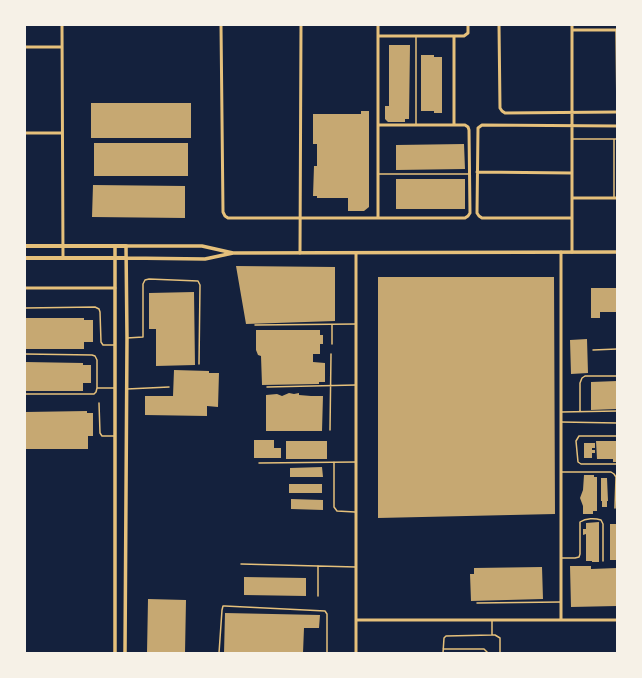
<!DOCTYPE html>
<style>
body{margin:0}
#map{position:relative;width:642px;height:678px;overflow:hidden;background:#14213d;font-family:"Public Sans",sans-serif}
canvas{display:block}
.frame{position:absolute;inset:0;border:26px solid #f6f1e7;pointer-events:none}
</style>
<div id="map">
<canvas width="642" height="678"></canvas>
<div class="frame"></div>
</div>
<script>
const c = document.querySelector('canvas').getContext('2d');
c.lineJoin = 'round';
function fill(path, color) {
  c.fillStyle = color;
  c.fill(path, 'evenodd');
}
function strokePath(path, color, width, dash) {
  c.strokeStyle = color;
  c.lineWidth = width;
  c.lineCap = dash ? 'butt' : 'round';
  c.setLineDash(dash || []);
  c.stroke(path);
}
const building = new Path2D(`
 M389 45H410L409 119H405V122H388L385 119V106H389Z
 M421 55H434V57H442V113H434V111H421Z
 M91 103H191V138H91Z
 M361 111H369V207L364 211H348V198H317V196H313L314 166H317V144H313V114H361Z
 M94 143H188V176H94Z
 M464 144 465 169 396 170V145Z
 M396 179H465V209H396Z
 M93 185 185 186V218L92 217Z
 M236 266 335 267V321L246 324Z
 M378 277H554L555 514 378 518Z
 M591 288H617V312H600V318H591Z
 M194 292 195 365 156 366V329H149V293Z
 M25 318H84V320H93V342H84V349H25Z
 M256 330H320V335H323V344H320V354H313V362L325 363V382H319V384L262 385 261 356 258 355 256 350Z
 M587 339 588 373 571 374 570 340Z
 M25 362 83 363V365H91V383H83V391H25Z
 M174 370 209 371V373H219L218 407 207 406V416L145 415V396H173Z
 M617 381V409L591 410V382Z
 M289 393 294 394 299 393V395L311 396H323L322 431H266V395L277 394 282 396Z
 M87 411V413H93V436H88V449H25V412Z
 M254 440H274V448H281V458H254Z
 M286 441H327V459H286Z
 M596 441H617V462H613V459H597Z
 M584 443H595V448H592V450H595V453H592V458H584Z
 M322 467 323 477H290V468Z
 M584 475H594V477H597V511H593V514H583V506L580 498 583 490Z
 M601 478H607L608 501H607V507H602V501H601Z
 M289 484H322V493H289Z
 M291 499 323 500V510L291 509Z
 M599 522V562H592V561H586V534L583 535V529H586V523Z
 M610 524H617V560H610Z
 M570 566H591V569L617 568V606L571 607Z
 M542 567 543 599 471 601 470 574H474V568Z
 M244 577 306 578V596L244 595Z
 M148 599 186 600 185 653H147Z
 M225 613 320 615 319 628H304L303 653H224Z`);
const service = new Path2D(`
 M616 30 617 112
 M416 36V124
 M572 139H617
 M379 174H469
 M614 198V139
 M25 308 95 307 99 309 100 312 101 342 103 345H115
 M255 325 356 324
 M332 325V344
 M127 338 143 337V284L145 280 149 279 198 281 200 285 199 364
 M593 350 617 349
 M25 354 92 355 95 356 97 360V388L96 392 94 394H25
 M267 387 356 385
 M97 388H114
 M127 389 169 387
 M99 403 100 433 102 436H115
 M580 411V383L582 378 585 376H617
 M561 412 617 411
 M561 422 617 423
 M330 430 331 354
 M617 436H579L576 441 578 462 581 464H617
 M334 462V507L337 511 355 512
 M259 463 356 462
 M561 472H611L614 474 616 477 615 508
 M561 558H575L579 557 580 554V522C586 518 595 518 601 520L603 524V561
 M241 564 356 567
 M318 566V596
 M477 603 561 602
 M492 635H495L500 638V653
 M443 649H484L488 653
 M219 653 222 610 223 606H225L325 611 327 614V653
 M443 653 444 638 446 636 492 635V621`);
const minor = new Path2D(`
 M62 25 63 258
 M221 25 223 212 225 216 228 218H465L468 216 470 213 469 130 468 127 465 125H378
 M378 25V218
 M499 25 500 108 502 111 505 113 617 112
 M572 25V252
 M572 30H617
 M378 36H464L468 33V25
 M454 36V125
 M25 47H62
 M25 133H62
 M477 172 572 173
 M572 198H617
 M572 218H482L479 216 477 213 478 128 482 125 617 126
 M300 253 301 25
 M356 253V653
 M25 288H115
 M356 620H617
 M561 620V252`);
const tertiary = new Path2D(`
 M115 246V653
 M126 258 205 259 233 253 617 252
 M125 653 127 338 126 246H202L233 253`);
const secondary = new Path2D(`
 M25 246H126
 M25 258H126`);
fill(building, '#c6a872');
strokePath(service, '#e5c07b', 1.5);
strokePath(minor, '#e5c07b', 3);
strokePath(tertiary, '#e5c07b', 3.5);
strokePath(secondary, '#e5c07b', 4);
</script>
